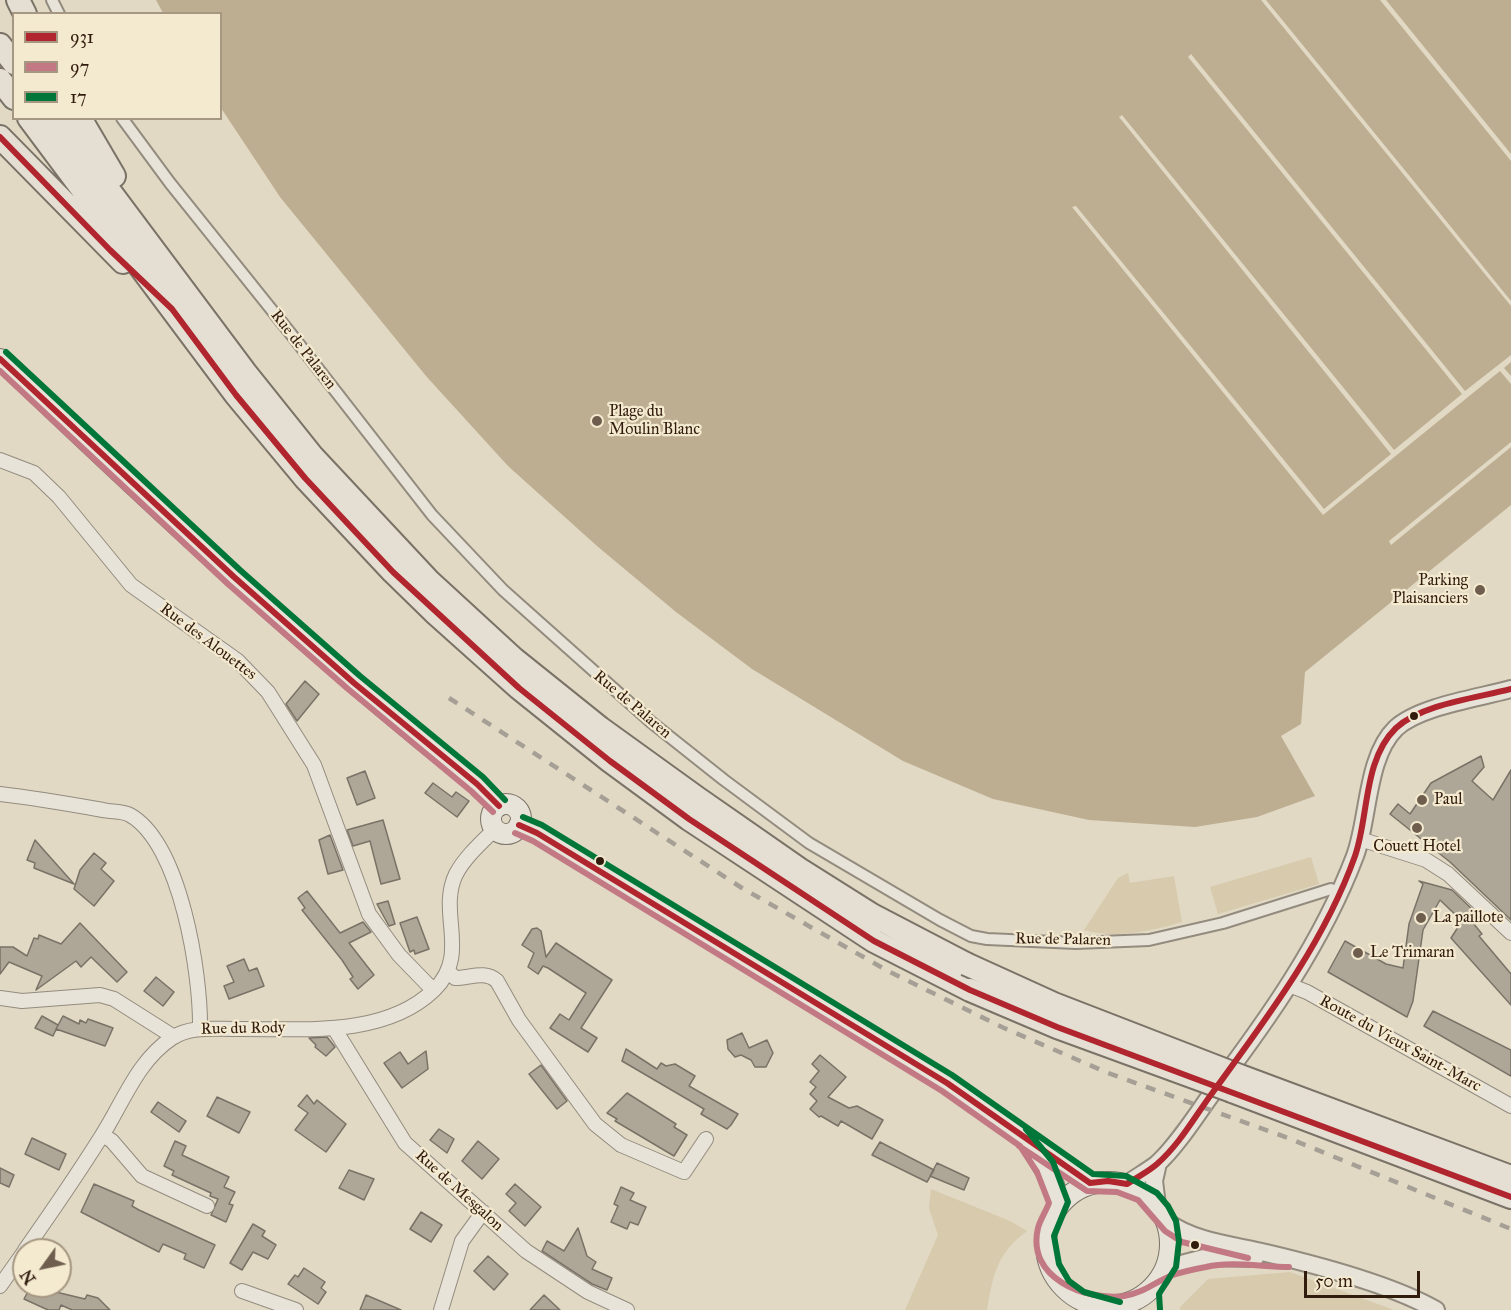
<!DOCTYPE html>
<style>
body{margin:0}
#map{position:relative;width:1511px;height:1310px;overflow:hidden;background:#e1d9c4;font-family:"IM FELL Great Primer",serif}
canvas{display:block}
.legend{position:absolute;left:12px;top:12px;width:210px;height:108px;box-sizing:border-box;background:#f4ead0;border:2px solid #a69782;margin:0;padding:8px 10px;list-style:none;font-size:18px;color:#311b0d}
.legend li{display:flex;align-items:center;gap:12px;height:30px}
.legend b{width:30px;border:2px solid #a69782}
.north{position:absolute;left:12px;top:1238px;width:60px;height:60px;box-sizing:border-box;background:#f4ead0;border:2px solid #a69782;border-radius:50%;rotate:237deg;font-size:16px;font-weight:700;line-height:24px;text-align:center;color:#311b0d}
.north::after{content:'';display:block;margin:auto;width:21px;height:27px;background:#6f5e4d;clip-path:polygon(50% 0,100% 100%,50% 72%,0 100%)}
.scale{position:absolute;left:1304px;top:1271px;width:116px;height:27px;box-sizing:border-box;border:3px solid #311b0d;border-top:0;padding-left:8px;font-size:18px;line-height:21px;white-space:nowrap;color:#311b0d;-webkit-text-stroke:4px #f4ead0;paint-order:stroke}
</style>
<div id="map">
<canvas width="1511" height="1310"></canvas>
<ul class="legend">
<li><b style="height:8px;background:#b0252e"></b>931</li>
<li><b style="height:8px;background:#c27984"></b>97</li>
<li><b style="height:8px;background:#007738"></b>17</li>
</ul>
<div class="north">N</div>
<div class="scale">50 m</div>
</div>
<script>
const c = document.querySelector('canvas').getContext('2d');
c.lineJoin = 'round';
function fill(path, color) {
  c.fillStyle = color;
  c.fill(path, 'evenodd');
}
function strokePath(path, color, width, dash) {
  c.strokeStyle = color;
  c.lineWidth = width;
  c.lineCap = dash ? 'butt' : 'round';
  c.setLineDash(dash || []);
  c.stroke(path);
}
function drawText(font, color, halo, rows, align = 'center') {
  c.font = font + ' "IM FELL Great Primer",serif';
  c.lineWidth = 4.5;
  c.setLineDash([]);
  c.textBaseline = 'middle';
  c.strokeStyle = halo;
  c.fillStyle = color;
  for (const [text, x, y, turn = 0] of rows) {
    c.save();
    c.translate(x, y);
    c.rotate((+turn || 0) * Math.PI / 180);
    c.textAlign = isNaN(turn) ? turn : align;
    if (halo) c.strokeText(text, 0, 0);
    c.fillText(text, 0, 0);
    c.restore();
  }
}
const green = new Path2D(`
 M1311 857 1319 884 1218 914 1210 887Z
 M1128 873 1130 883 1174 876 1182 922C1153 931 1113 939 1084 930L1118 878Z
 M931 1189 1010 1221 1027 1231C997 1253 993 1275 987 1310H905L938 1235 929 1208Z
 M1290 1272 1394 1310H1180V1307L1208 1279Z`);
const water = new Path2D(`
 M156 0H1511V505L1305 672 1301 724 1281 736 1315 796 1257 817 1195 827 1089 820 993 799 903 761 752 669 676 612 597 546 508 466 426 376 280 197 221 108 220 14 163 13Z`);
const pier = new Path2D(`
 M1261 0H1266L1430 201 1511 301V306Z
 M1380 0H1386L1511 154V161Z
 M1191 54 1465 391 1511 355V362L1504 368 1511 376V384L1500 371 1323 515 1072 207 1076 206 1324 509 1391 454 1119 117 1122 115 1394 450 1462 394 1188 57Z
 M1511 442V447L1391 545 1389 541Z`);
const building = new Path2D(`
 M305 681 319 694 297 721 286 704Z
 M1481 756 1484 767 1472 781 1493 800 1511 770V920L1450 862 1390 814 1398 804 1410 814 1431 783Z
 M365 771 375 798 357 805 347 778Z
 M433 783 452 797 456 792 469 801 457 817 425 793Z
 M383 820 400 879 381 884 370 841 353 846 347 830Z
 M330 835 343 870 328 874 319 840Z
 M35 840 42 848 74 884 34 868 35 863 27 860Z
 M94 853 106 863 101 869 114 881 94 906 74 889 80 870Z
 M1419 881 1452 890 1475 912 1469 918 1482 934 1479 936 1511 974V1005L1451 938 1462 921 1440 900 1423 930 1413 1001 1407 1017 1328 972 1345 941 1386 964 1403 968 1409 924 1423 884Z
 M307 891 340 933 363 922 371 932 349 943 374 975 358 989 350 979 353 977 342 960 302 910 305 908 298 898Z
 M388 901 395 924 389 926 377 904Z
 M417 917 429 949 415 954 414 950 410 952 400 923Z
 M80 923 127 972 117 982 91 957 81 967 76 961 36 990 42 976 9 962 0 974V947H13L27 956 34 938 38 939 39 935 61 944Z
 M537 928 541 931 546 957 556 943 612 980 581 1028 597 1038 588 1052 550 1028 560 1014 569 1020 586 993 548 968 543 966 538 974 528 967 534 953 522 945 532 929Z
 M244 959 249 971 257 968 264 986 229 999 224 986 234 982 227 966Z
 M156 977 174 992 163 1006 144 991Z
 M1433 1011 1511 1050V1076L1424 1026Z
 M42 1016 58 1025 53 1036 35 1028Z
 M63 1016 79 1024 80 1020 86 1023 88 1019 113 1028 105 1046 56 1029Z
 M742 1033 749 1048 767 1040 773 1053 766 1067H755L751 1060 741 1055 735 1057 728 1049 727 1040Z
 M327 1037 335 1047 326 1056 315 1047 316 1045 309 1038Z
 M626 1049 657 1069 661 1063 666 1066 675 1064 695 1076 689 1086 738 1114 731 1125 727 1129 701 1114 704 1109 622 1061Z
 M426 1051 428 1069 402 1088 384 1063 400 1052 408 1064Z
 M820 1055 846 1077 828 1097 849 1108 857 1106 883 1120 872 1139 841 1121 838 1126 821 1116 819 1117 810 1109 817 1101 810 1094 816 1087 810 1082 819 1071 812 1064Z
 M541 1065 567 1101 557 1109 529 1074Z
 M627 1093 676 1124 674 1127 687 1135 674 1156 615 1121 617 1119 607 1113Z
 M307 1095 314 1104 317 1100 346 1124 326 1152 295 1130 308 1113 298 1106Z
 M217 1097 250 1112 239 1133 207 1116Z
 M158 1102 186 1121 179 1132 151 1112Z
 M439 1129 454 1139 447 1153 430 1140Z
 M32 1138 66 1154 59 1170 25 1154Z
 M175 1141 186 1146 182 1155 229 1177 224 1187 235 1192 229 1204 233 1205 226 1222 211 1215 218 1199 210 1196 211 1193 172 1175 174 1171 164 1166Z
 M478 1141 499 1159 482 1179 462 1161Z
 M880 1142 934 1170 927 1182 872 1155Z
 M937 1163 969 1178 964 1190 930 1176Z
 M0 1168 14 1175 9 1187 0 1183Z
 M349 1170 374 1179 364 1200 339 1188Z
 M94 1184 134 1201 132 1206 139 1210 215 1245 204 1268 184 1259 186 1254 163 1244 159 1252 81 1212Z
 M515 1184 541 1207 525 1226 509 1211 516 1203 506 1194Z
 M621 1187 634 1193 630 1200 646 1207 638 1225 630 1222 627 1229 611 1222 618 1206 614 1204Z
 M421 1212 442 1225 431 1242 410 1229Z
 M253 1224 265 1231 262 1236 276 1245 268 1259 253 1252 242 1270 230 1263Z
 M578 1228 587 1256 596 1262 592 1269 612 1278 607 1290 592 1284 542 1251 547 1241 564 1251Z
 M488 1256 508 1274 494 1290 474 1271Z
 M304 1268 325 1282 321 1288 326 1292 318 1304 288 1284 295 1275 298 1277Z
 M31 1286 85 1299 87 1295 98 1298 110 1310H72L61 1305 59 1310H48L24 1299Z
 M366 1295 401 1310H360Z
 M544 1295 560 1310H530Z`);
const pedestrian = new Path2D(`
 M52 0 59 14
 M122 118 170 183 291 334 432 515 503 590 651 722 724 780 809 843 940 920 971 936 987 939 1076 943 1149 940 1223 923 1331 889`);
const minor = new Path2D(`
 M0 460 34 473 59 497 131 585 238 661 268 692 314 765 369 914 399 955 433 990
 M0 794C35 798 69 804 103 810 112 812 123 811 130 815 181 844 201 975 200 1029
 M1360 839 1426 860 1448 874 1511 933
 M448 971 455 978C470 978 485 970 497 981L519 1020 595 1124 621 1145 684 1172 706 1139
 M1289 985 1307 992 1511 1106
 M0 998 22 1001 100 995 114 999 174 1037
 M334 1028 405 1143 526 1251 588 1292 627 1310
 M103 1135 112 1141 142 1176 207 1206
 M25 1250C51 1213 77 1175 101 1137 123 1103 137 1061 172 1038 190 1026 213 1029 234 1029 298 1028 383 1039 434 990 471 954 437 913 456 874 465 857 482 842 495 829
 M0 1286 24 1252
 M242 1291 296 1310
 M441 1310 462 1241 483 1212`);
const tertiary = new Path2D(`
 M1127 1184C1137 1177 1148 1171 1157 1164 1177 1146 1197 1114 1213 1092 1268 1019 1322 943 1355 856 1369 819 1366 757 1396 728 1420 706 1479 698 1511 689
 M1157 1205 1154 1181 1158 1163
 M1167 1222C1195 1242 1233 1245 1266 1253 1317 1265 1391 1284 1436 1310
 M1166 1268 1208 1257 1255 1258`);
const secondary = new Path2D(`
 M0 359C154 506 310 652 477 784L499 806
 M491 819a15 15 0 1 1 30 0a15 15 0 1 1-30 0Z
 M519 825 537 833 947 1083 1090 1183
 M1033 1150 1054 1185 1059 1204
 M1046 1244a62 62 0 1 1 124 0a62 62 0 1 1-124 0Z`);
const trunk = new Path2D(`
 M18 0 25 14
 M0 45 14 63
 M0 80 14 98
 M29 118 236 395 305 478 393 572 434 612 519 688 610 761 689 819 874 941 970 990
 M55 118 245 372 313 457 428 580 514 659 600 728 697 798 799 869 872 915 966 964
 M80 118 114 176
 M0 137 123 262
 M1240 1076 1511 1177
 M1232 1091 1511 1197`);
const rail = new Path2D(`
 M449 698 742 888 888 971 1004 1028 1108 1073 1288 1138 1511 1229`);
const trunkBridge = new Path2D(`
 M966 964 1054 1004 1240 1076
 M970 990 1057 1027 1232 1091`);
const bus1 = new Path2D(`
 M0 137 110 250 172 309 236 395 305 478 393 572 519 688 610 761 689 819 874 941 970 990 1057 1027 1511 1197
 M0 359 234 577 354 683 477 784 499 806
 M519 825 537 833 947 1083 1090 1183 1108 1181 1127 1184C1137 1177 1148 1172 1157 1164 1180 1144 1195 1116 1213 1092 1267 1018 1324 943 1355 856 1369 816 1363 760 1396 728 1422 704 1477 698 1511 689`);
const bus2 = new Path2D(`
 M0 371 228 584 348 689 471 791 493 812
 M515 833 533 841 942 1091 1020 1146 1037 1172 1049 1203C1046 1211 1040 1220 1038 1228 1026 1278 1085 1301 1124 1296 1143 1293 1154 1283 1170 1276 1181 1272 1195 1269 1206 1267 1231 1261 1263 1267 1289 1267
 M1019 1146 1087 1191 1117 1192 1138 1200 1165 1231 1182 1242 1248 1258`);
const bus3 = new Path2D(`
 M6 352 240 570 360 676 483 777 505 800
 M523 817 542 825 952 1075 1093 1174 1126 1176 1157 1193 1168 1206 1176 1221 1179 1241 1176 1267 1159 1294 1160 1309
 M1026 1129 1053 1162 1068 1202 1054 1236 1059 1264 1069 1281 1084 1292 1120 1302`);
const markers = [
 [597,421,6,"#6f5e4d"],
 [1480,590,6,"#6f5e4d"],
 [1414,716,5,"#311b0d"],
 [1422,800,6,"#6f5e4d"],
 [1417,828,6,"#6f5e4d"],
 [600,861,5,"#311b0d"],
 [1421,918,6,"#6f5e4d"],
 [1358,953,6,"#6f5e4d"],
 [1195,1245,5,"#311b0d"]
];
const streetNames = [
 ["Rue de Palaren",303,350,52],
 ["Rue des Alouettes",208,642,37],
 ["Rue de Palaren",632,705,40],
 ["Rue de Palaren",1063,940,1],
 ["Rue du Rody",243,1029,-1],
 ["Route du Vieux Saint-Marc",1400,1044,29],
 ["Rue de Mesgalon",459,1191,42]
];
const poiNames = [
 ["Plage du",609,412],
 ["Moulin Blanc",609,430],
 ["Parking",1468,581,"right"],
 ["Plaisanciers",1468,599,"right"],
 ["Paul",1434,800],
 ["Couett Hotel",1417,847,"center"],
 ["La paillote",1433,918],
 ["Le Trimaran",1370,953]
];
fill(green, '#d7caad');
fill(water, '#bdae92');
fill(pier, '#e1d9c4');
fill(building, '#aea798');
strokePath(building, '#7a7266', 1.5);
strokePath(pedestrian, '#938b7e', 14);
strokePath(minor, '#938b7e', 16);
strokePath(tertiary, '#938b7e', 20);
strokePath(secondary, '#7a7266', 22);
strokePath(trunk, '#7a7266', 26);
strokePath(pedestrian, '#e7e3d8', 10);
strokePath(minor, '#e7e3d8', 14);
strokePath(tertiary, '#e7e3d8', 16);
strokePath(secondary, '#e7e3d8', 20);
strokePath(trunk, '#e4dfd2', 22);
strokePath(rail, '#a59f96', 4.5, [10, 10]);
strokePath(trunkBridge, '#7a7266', 26, []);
strokePath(trunkBridge, '#e4dfd2', 22);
strokePath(bus1, '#b0252e', 6);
strokePath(bus2, '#c27984', 6);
strokePath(bus3, '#007738', 6);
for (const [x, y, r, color] of markers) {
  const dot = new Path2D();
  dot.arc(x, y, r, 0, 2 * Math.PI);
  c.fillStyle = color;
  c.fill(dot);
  strokePath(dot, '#f4ead0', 2);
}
drawText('16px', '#311b0d', '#f4ead0', streetNames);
drawText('16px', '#311b0d', '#f4ead0', poiNames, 'left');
</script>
